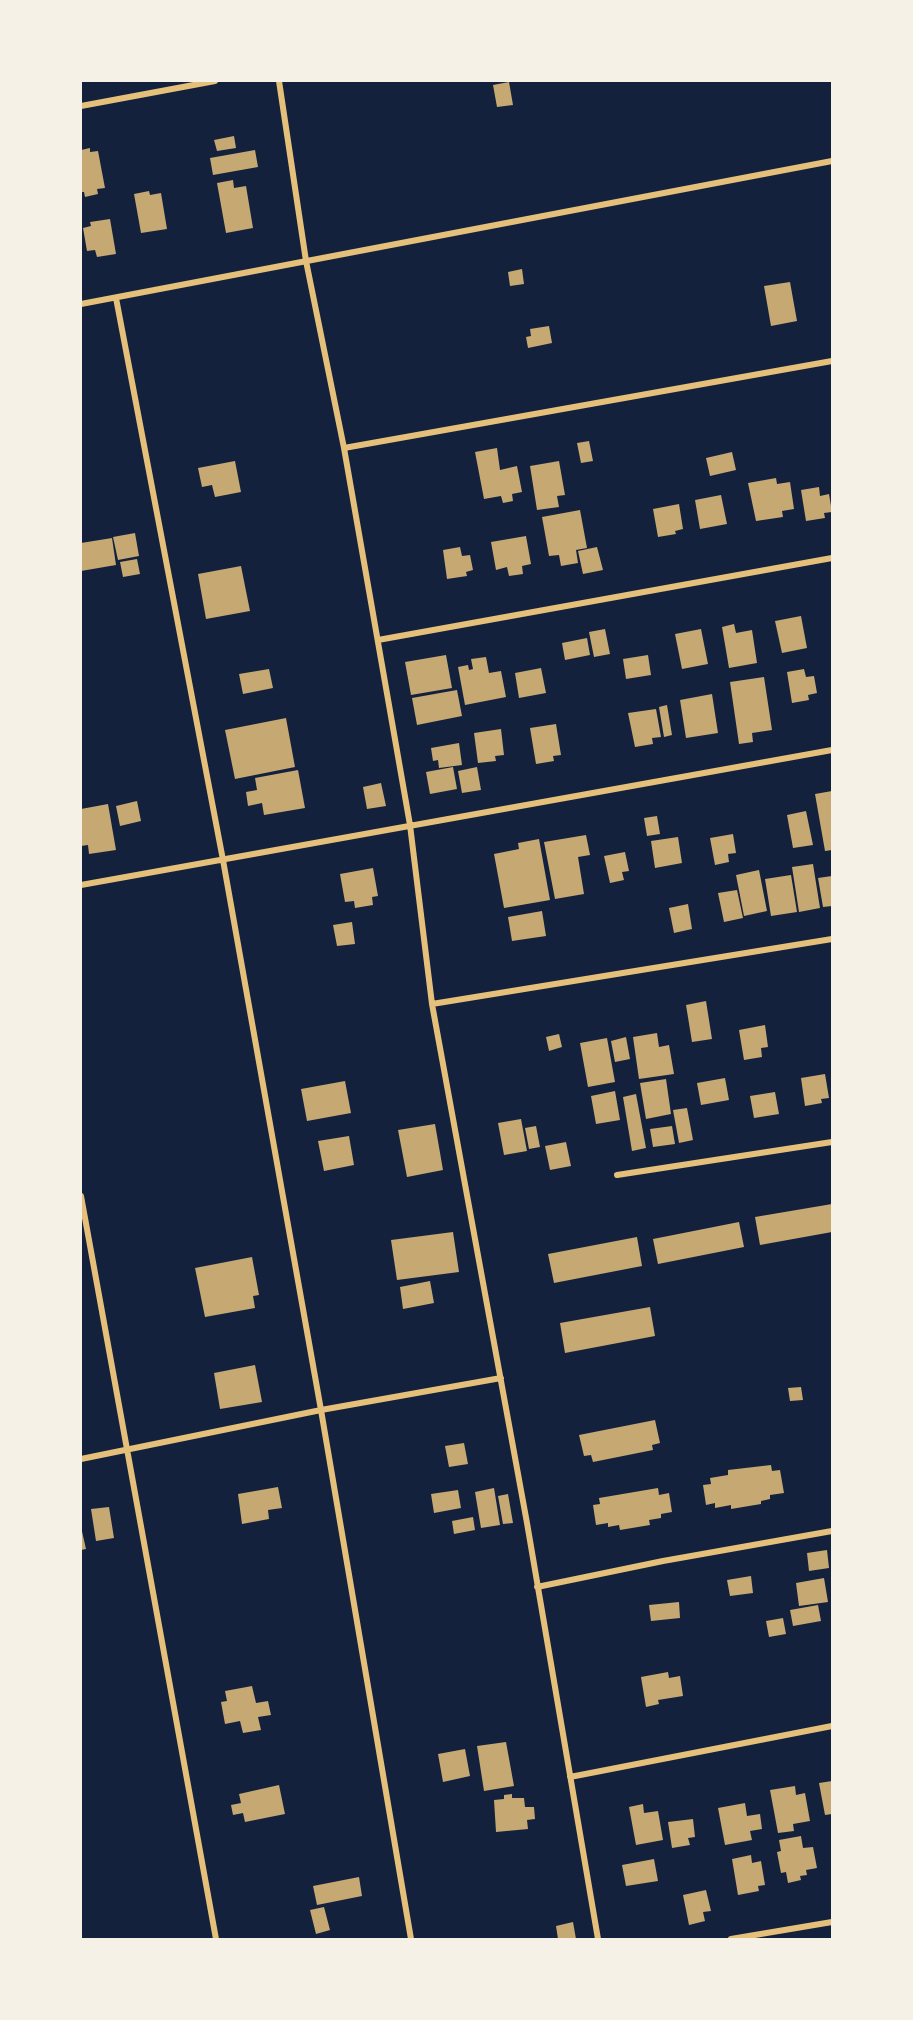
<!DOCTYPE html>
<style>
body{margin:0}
#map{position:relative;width:913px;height:2020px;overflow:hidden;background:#14213d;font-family:Jost,sans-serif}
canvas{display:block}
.frame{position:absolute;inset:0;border:82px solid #f6f1e7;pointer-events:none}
</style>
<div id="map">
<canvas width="913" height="2020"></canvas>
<div class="frame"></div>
</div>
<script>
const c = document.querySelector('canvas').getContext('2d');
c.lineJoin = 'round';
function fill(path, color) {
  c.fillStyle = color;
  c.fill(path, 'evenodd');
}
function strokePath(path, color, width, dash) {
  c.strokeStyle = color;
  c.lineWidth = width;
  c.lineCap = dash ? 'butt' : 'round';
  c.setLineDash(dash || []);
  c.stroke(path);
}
const building = new Path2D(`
 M509 82 513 105 497 107 493 85Z
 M234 136 236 148 217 151 214 140Z
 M90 148V152L98 151 105 188 97 189 98 194 85 197 84 192H81V150Z
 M255 150 258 167 213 175 210 158Z
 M233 180 234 188 246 186 253 228 226 233 217 183Z
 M149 191 150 195 161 193 167 229 141 233 134 194Z
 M110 219 116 254 97 257 95 250 87 251 83 228 91 226 90 222Z
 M522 269 524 284 510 286 508 272Z
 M790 282 797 321 771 326 764 286Z
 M549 326 552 343 528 348 526 337 531 336 530 329Z
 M589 441 593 461 581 463 577 443Z
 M497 448 500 470 517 466 522 492 512 494 513 501 503 503 501 496 484 499 475 452Z
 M732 452 736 470 710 476 706 458Z
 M235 461 241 492 215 497 212 485 202 487 198 468Z
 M559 461 565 495 557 496 559 507 537 510 530 466Z
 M776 478 777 484 790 482 794 509 782 511 783 517 756 521 748 483Z
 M819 487 820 496 829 494 832 512 824 513 825 518 806 521 801 490Z
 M721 495 727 524 700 529 695 500Z
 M679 504 683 529 675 531 676 534 658 537 653 509Z
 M580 510 587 548 576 550 578 563 561 566 559 555 549 556 542 517Z
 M135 533 139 556 118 560 113 537Z
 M526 536 531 564 522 566 523 574 509 576 507 567 496 570 491 542Z
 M112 538 116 565 81 571V543Z
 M460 547 462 556 470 555 473 570 466 572 467 576 447 579 443 550Z
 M597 547 603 570 583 574 578 551Z
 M137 559 140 574 123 577 120 562Z
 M241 566 250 611 206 619 198 574Z
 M801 616 807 648 782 653 775 621Z
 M734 624 736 633 752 630 757 663 729 668 722 627Z
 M605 629 610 654 594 657 589 632Z
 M701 629 708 664 682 669 675 634Z
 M587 638 590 655 565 660 562 643Z
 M446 655 452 688 411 695 405 662Z
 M648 655 651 675 626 679 623 659Z
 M486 657 489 673 501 671 506 697 465 705 458 667 468 665 469 670 473 669 471 659Z
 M541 668 546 693 519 698 515 673Z
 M269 669 273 688 243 694 239 674Z
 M804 669 806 677 814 676 817 693 808 695 809 700 792 703 787 672Z
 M764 677 772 730 752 733 753 742 739 744 730 682Z
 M457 690 462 716 417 725 412 698Z
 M712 694 718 733 686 738 680 700Z
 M667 705 672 735 664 737 659 707Z
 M656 709 661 737 652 738 653 744 635 747 628 713Z
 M286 718 295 767 235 779 225 730Z
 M556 724 561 755 553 756 554 761 536 764 530 728Z
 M501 729 504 755 495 756 496 761 478 763 474 733Z
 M459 743 462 765 439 768 438 760 433 761 431 748Z
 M453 767 457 789 430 794 426 772Z
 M477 767 481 790 462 793 458 771Z
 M298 770 305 808 264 815 262 803 248 806 246 792 257 790 255 778Z
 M381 783 386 806 367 809 363 787Z
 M832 791V850L825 851 815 794Z
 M137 801 141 821 120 826 116 806Z
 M108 804 116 850 89 854 88 845 81 846V809Z
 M806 811 813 845 793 848 787 815Z
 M657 816 660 834 647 836 644 818Z
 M733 834 736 853 728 854 729 862 715 865 710 838Z
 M586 835 590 855 578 857 584 894 555 899 544 842Z
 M678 837 682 863 655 868 651 841Z
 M539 839 550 900 504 908 494 854 519 849 518 843Z
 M625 852 629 871 622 872 624 880 610 883 604 856Z
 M813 864 820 908 799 912 792 867Z
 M373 868 378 896 372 897 373 905 355 908 354 901 345 902 340 874Z
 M759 870 767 911 744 916 736 875Z
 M791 875 797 912 771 916 765 879Z
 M832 876V906L823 907 818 878Z
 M737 890 743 918 724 922 718 893Z
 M688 904 692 929 674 933 669 908Z
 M542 911 546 936 512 941 508 917Z
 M352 922 355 944 337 946 333 925Z
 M706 1001 712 1039 692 1042 686 1005Z
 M765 1025 768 1047 761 1048 762 1057 744 1060 739 1030Z
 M657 1033 659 1047 669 1045 674 1074 639 1079 633 1037Z
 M559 1034 562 1047 549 1051 546 1037Z
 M626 1037 630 1059 615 1062 611 1041Z
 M607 1038 615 1082 588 1087 580 1043Z
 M825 1074 829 1098 821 1099 822 1103 805 1106 801 1078Z
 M725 1078 729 1100 701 1105 697 1083Z
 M666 1079 671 1114 646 1119 640 1083Z
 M345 1081 351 1113 307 1121 301 1089Z
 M615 1091 620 1120 596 1124 591 1096Z
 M775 1092 779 1114 754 1118 750 1096Z
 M636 1094 646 1148 632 1151 623 1097Z
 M687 1108 693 1140 679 1143 673 1110Z
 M521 1119 527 1151 504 1155 498 1123Z
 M435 1124 443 1170 407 1177 398 1130Z
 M536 1126 540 1147 529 1149 525 1128Z
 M672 1126 675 1144 653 1147 650 1129Z
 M349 1136 354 1165 324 1171 318 1141Z
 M566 1142 571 1166 550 1170 545 1146Z
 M832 1204V1232L760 1245 755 1217Z
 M739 1222 744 1247 658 1264 653 1239Z
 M453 1232 459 1272 397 1280 391 1240Z
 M637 1237 642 1266 554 1283 548 1254Z
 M252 1257 259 1295 253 1296 255 1308 205 1317 195 1268Z
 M430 1281 434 1303 403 1309 400 1287Z
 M650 1307 655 1336 565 1353 560 1323Z
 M255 1365 262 1402 220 1409 214 1373Z
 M801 1387 803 1400 790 1401 788 1388Z
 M655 1420 660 1443 652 1445 653 1450 593 1462 591 1455 584 1456 579 1435Z
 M464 1443 468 1464 449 1467 445 1446Z
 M771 1465 772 1471 780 1470 784 1493 770 1495V1499L761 1501V1504L731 1509V1505L715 1508V1503L706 1505 703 1485 711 1484 710 1478 728 1475V1470Z
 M278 1487 282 1508 268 1510 269 1519 242 1524 238 1494Z
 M494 1488 500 1525 481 1528 475 1492Z
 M658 1488 659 1495 669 1493 672 1512 661 1514V1518L649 1520 650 1525 620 1530 619 1525 608 1527V1523L596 1525 593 1505 600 1504 599 1498Z
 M458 1490 461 1508 434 1513 431 1494Z
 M508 1494 513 1523 503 1524 498 1496Z
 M109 1507 114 1538 96 1541 91 1509Z
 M473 1517 475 1530 454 1534 452 1521Z
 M81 1527 86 1549 81 1550Z
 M827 1550 829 1568 809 1571 807 1553Z
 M751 1576 753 1593 730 1596 727 1580Z
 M824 1578 828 1602 799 1606 796 1583Z
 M679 1602 680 1618 651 1621 649 1605Z
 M818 1605 821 1621 793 1626 790 1610Z
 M783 1618 786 1634 769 1637 766 1621Z
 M668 1672 669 1678 680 1676 683 1696 658 1700 659 1704 646 1707 641 1677Z
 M252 1686 256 1703 268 1701 271 1715 258 1717 261 1730 243 1733 240 1721 225 1724 221 1702 227 1701 225 1691Z
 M506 1742 514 1786 484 1791 477 1746Z
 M465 1749 470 1776 443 1782 438 1754Z
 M832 1781V1814L825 1815 819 1783Z
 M279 1785 285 1814 245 1822 243 1813 233 1815 231 1805 241 1803 239 1794Z
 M795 1786 796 1795 805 1793 810 1821 793 1824 794 1831 778 1833 770 1790Z
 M512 1794V1798H524L525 1807H534L535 1819 527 1820 528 1829 496 1832 494 1800 504 1799V1795Z
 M745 1803 747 1816 760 1814 762 1829 750 1831 752 1840 725 1845 718 1808Z
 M643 1804 644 1813 658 1811 663 1840 636 1845 629 1807Z
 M693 1819 695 1837 688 1838 690 1845 672 1848 668 1822Z
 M801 1836 803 1848 813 1847 817 1868 806 1870 807 1875 800 1876 801 1880 788 1883 786 1872 781 1873 777 1852 781 1851 779 1840Z
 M751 1855 752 1863 761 1861 765 1885 758 1886 759 1891 738 1895 732 1859Z
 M654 1859 658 1881 626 1886 622 1865Z
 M359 1877 362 1896 317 1905 313 1886Z
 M706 1890 711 1911 703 1912 705 1921 689 1925 683 1895Z
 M324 1907 330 1930 316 1934 310 1910Z
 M573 1922 576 1939H558L556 1926Z`);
const minor = new Path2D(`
 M279 81 306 261 344 448 410 825 432 1004 527 1523 598 1939
 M81 106 215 81
 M116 298 223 860 321 1410 411 1939
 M81 304 832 161
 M344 448 832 361
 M378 640 832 558
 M81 885 832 750
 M432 1004 832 939
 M617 1175 832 1142
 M81 1196 216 1939
 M81 1459 321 1410 501 1378
 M537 1587 663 1561 832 1531
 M570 1777 832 1726
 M731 1939 832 1922`);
fill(building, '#c6a872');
strokePath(minor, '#e5c07b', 6);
</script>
